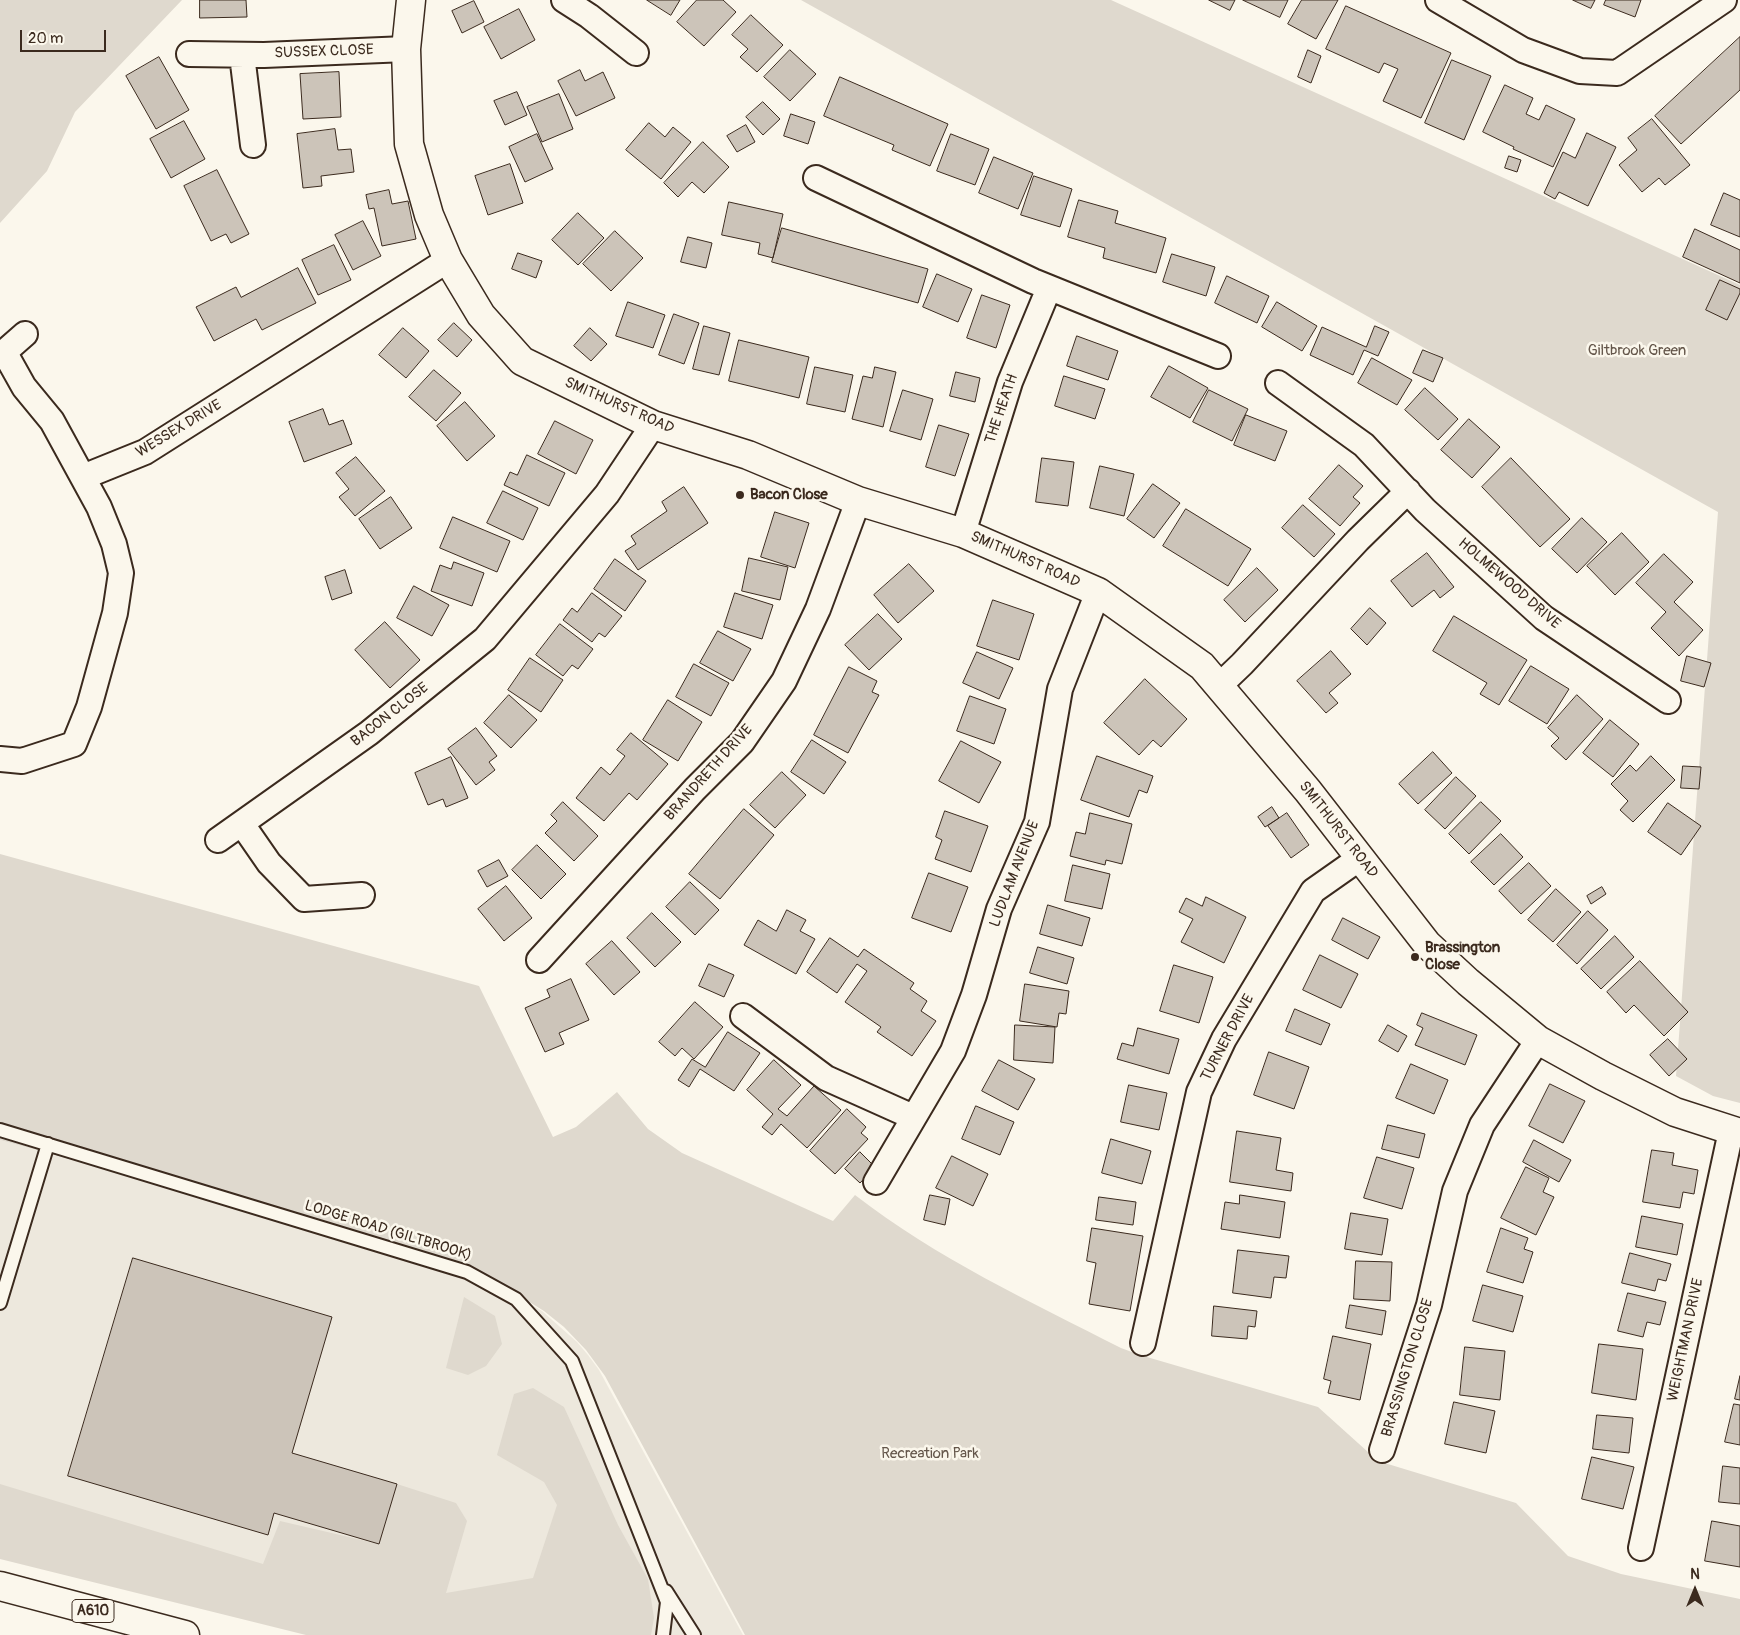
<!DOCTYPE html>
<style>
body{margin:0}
#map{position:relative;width:1740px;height:1635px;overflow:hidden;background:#fbf7ec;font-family:Pangolin,sans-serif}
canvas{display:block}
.north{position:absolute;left:1670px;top:1565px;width:50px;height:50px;-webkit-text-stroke:4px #fbf7ec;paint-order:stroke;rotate:0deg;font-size:14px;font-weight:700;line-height:20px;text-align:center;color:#3b2a1e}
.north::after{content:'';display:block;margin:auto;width:18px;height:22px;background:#3b2a1e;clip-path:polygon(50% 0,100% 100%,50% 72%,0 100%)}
.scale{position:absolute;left:20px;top:30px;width:86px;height:22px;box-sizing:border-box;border:2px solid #3b2a1e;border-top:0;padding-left:6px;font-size:15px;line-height:18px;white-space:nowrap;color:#3b2a1e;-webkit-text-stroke:4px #fbf7ec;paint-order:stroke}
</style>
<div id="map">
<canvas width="1740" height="1635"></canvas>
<div class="north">N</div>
<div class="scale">20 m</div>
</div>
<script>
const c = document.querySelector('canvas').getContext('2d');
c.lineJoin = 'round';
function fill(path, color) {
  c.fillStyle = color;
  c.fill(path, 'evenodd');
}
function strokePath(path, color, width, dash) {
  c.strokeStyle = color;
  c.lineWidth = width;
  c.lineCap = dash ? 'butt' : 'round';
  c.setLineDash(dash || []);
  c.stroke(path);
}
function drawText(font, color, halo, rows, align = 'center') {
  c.font = font + ' Pangolin,sans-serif';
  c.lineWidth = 5;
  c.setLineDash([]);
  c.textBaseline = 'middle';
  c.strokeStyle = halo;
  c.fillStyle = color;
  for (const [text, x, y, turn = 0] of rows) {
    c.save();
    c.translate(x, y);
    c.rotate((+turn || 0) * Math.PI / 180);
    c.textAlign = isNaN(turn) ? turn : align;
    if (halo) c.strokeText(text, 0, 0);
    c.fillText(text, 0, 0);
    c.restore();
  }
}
const built = new Path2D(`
 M0 1140 460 1268 490 1279 542 1311 577 1342 588 1355 599 1370 743 1635H360L0 1536Z`);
const green = new Path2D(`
 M0 0H182L75 112 47 171 0 223Z
 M801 0H1111L1740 285V1103L1713 1096 1676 1076 1718 512Z
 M0 854 479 986 553 1137 576 1127 617 1092 648 1129 682 1153 833 1221 855 1195C936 1258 1031 1302 1121 1348L1140 1355 1318 1407 1378 1461 1516 1503 1568 1556 1621 1574 1740 1599V1635H745L605 1376 586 1350 564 1327 544 1311 492 1279 462 1267 0 1140Z
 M464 1297 495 1316 502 1344 486 1366 468 1375 446 1368Z
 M533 1388 564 1407 618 1525 648 1579 654 1618 651 1635H306L0 1559V1484L263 1564 280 1521 379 1544 397 1484 456 1503 467 1521 446 1593 533 1578 557 1505 544 1482 497 1455 514 1394Z`);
const building = new Path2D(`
 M200 0H246L247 17 200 18Z
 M647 0H680L671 15Z
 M697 0H723L736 12 704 46 677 22Z
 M1209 0H1235L1230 10Z
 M1243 0H1288L1280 17Z
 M1302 0H1338L1316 39 1288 24Z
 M1573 0H1595L1591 8Z
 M1606 0H1641L1635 17 1604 5Z
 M474 1 484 22 462 33 452 11Z
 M1346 6 1451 53 1421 118 1383 101 1398 69 1384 63 1379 73 1326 49Z
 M519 9 535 40 501 59 484 27Z
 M751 15 783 45 757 72 740 57 748 49 732 35Z
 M1740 37V90L1681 144 1655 116Z
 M790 50 816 74 790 101 764 77Z
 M1308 50 1321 56 1311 83 1298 77Z
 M159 57 189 110 156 129 126 76Z
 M1452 60 1491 76 1464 140 1425 123Z
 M580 70 585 81 603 72 615 98 576 116 558 81Z
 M339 72 341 117 303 119 300 74Z
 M840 77 948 124 930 166 892 150 894 145 824 116Z
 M1505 85 1533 98 1526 114 1539 120 1546 105 1575 119 1553 167 1513 149 1514 147 1483 132Z
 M517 92 527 115 505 125 494 101Z
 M559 94 573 129 542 142 527 107Z
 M763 102 780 119 763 135 746 117Z
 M791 114 815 122 808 144 784 136Z
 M1652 119 1690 165 1665 185 1659 178 1642 192 1619 165 1637 150 1628 138Z
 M184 121 205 159 171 178 150 139Z
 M649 123 665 137 673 127 691 142 661 179 626 150Z
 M746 125 755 142 737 152 727 136Z
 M335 129 338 150 351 149 354 172 321 176 322 186 303 188 297 134Z
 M1587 133 1616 147 1588 206 1559 192 1555 199 1544 193 1563 152 1575 158Z
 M537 134 553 169 525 182 509 147Z
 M951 134 989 149 975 185 937 171Z
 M703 142 729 167 704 193 692 182 678 197 664 183Z
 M1509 156 1521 160 1517 172 1505 168Z
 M994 157 1033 173 1018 209 979 193Z
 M510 164 523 203 488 215 475 176Z
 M217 170 249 234 231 243 226 234 211 241 184 186Z
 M1034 176 1072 189 1060 227 1021 215Z
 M389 190 392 204 408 201 416 239 382 246 374 208 369 209 366 195Z
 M1724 193 1740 200V237L1711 225Z
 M1079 200 1118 211 1115 223 1166 238 1156 273 1103 258 1105 248 1068 237Z
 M729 202 783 214 773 258 758 254 760 243 722 235Z
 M578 213 604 238 578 265 552 240Z
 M363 221 381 256 353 270 335 235Z
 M782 228 928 269 918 303 772 262Z
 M1695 229 1740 250V283L1683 257Z
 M615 231 643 258 611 291 583 264Z
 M688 237 712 243 706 268 681 262Z
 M334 245 351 280 318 295 302 260Z
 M518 253 542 261 536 278 512 269Z
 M1172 254 1215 267 1206 296 1163 282Z
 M298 268 316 303 262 330 256 319 214 341 196 307 236 287 241 297Z
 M937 274 972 289 958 322 923 307Z
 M1227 276 1269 296 1257 323 1215 303Z
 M1720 280 1740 289V293L1727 320 1706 310Z
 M982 295 1010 305 996 348 967 338Z
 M628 302 665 315 653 348 616 336Z
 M1277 302 1317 326 1302 351 1262 327Z
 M674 314 699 323 684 364 659 355Z
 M454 323 472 340 457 357 438 340Z
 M704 326 730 333 719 375 693 369Z
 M1375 326 1389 332 1378 356 1364 350 1353 375 1310 355 1322 327 1366 347Z
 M403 328 429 351 406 378 379 355Z
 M590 328 607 344 591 361 574 346Z
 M1077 336 1118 351 1108 380 1067 366Z
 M739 340 809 357 799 398 729 381Z
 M1423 350 1443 358 1433 382 1413 373Z
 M1372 358 1412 380 1397 405 1358 383Z
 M1169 366 1208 388 1190 418 1151 397Z
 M815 367 853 375 845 412 807 404Z
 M875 367 896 372 883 427 852 419 863 376 872 378Z
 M434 370 461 393 436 421 409 397Z
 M956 372 980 378 975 402 950 396Z
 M1064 376 1105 389 1095 419 1055 406Z
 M1425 388 1458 419 1438 440 1405 410Z
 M903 390 933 399 921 440 890 431Z
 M1209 390 1248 409 1232 441 1193 422Z
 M465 402 495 436 467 461 437 426Z
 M323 409 329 425 343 420 352 444 304 462 289 422Z
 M1246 415 1287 431 1275 461 1234 445Z
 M1469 419 1500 447 1472 478 1441 450Z
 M555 421 593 440 576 474 538 454Z
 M939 425 969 434 955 476 926 467Z
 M527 455 565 473 549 506 504 485 510 472 517 475Z
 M356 457 385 491 355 516 339 497 349 489 336 473Z
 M1042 458 1074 462 1068 506 1036 502Z
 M1511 458 1570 519 1540 547 1482 487Z
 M1339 465 1363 486 1353 497 1360 503 1340 526 1309 499Z
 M1100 466 1134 474 1124 516 1090 508Z
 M1153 484 1180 503 1154 538 1127 519Z
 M684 487 708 523 638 570 625 551 636 544 631 536 667 511 662 502Z
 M503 491 538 508 523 540 487 523Z
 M391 497 412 528 380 549 359 519Z
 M1303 505 1335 534 1314 557 1282 528Z
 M1186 509 1251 549 1228 586 1163 546Z
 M775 512 809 523 795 568 761 557Z
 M453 517 510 541 497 572 440 548Z
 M1582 518 1607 542 1577 573 1552 549Z
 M1622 533 1649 562 1615 595 1587 566Z
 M1427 553 1454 587 1440 598 1434 590 1412 607 1391 581Z
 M1664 554 1693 582 1674 602 1703 630 1679 656 1651 628 1666 612 1636 583Z
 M749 558 788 567 780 600 742 591Z
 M615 559 646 581 625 611 594 589Z
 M454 562 484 573 472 606 431 591 440 565 451 569Z
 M909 564 934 591 898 623 874 595Z
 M1257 568 1278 590 1245 622 1224 600Z
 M345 570 352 593 332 600 325 577Z
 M414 586 449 605 432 636 397 618Z
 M592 593 622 616 605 637 599 633 592 642 563 620 572 608 577 612Z
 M735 593 773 605 762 639 724 627Z
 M993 600 1034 614 1019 660 977 646Z
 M1370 608 1386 623 1367 645 1351 629Z
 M878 614 902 639 869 670 845 645Z
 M1454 616 1527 660 1499 705 1480 694 1487 683 1433 651Z
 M385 622 420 660 390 688 355 650Z
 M560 624 593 649 578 669 572 665 563 676 536 655Z
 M718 631 751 649 733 681 700 663Z
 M1331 651 1351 674 1329 693 1338 703 1326 713 1297 681Z
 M977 652 1013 668 999 699 963 683Z
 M1687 656 1711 663 1704 687 1681 681Z
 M530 658 563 680 541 712 508 690Z
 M694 664 729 683 711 716 676 697Z
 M1531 666 1569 689 1547 724 1509 701Z
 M849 667 877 681 872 692 879 695 848 753 814 735Z
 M1145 679 1187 719 1161 747 1153 740 1139 755 1104 723Z
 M509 695 537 720 511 748 484 723Z
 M1577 695 1603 719 1566 760 1551 746 1559 738 1548 728Z
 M970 696 1006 709 994 744 957 731Z
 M668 700 702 722 678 761 643 740Z
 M1610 720 1639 744 1613 777 1583 753Z
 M476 728 497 756 489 762 495 770 476 785 448 749Z
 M631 733 668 764 637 800 629 793 604 821 576 798 601 767 610 775 625 756 617 750Z
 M812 740 846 762 824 794 791 772Z
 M961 741 1001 762 979 803 939 781Z
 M1433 752 1452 773 1418 804 1399 784Z
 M1097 756 1153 776 1147 793 1139 790 1129 817 1081 800Z
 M1651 756 1675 780 1633 822 1620 810 1628 801 1611 784 1630 765 1636 771Z
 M451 757 468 798 446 807 443 799 428 805 415 773Z
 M1683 766 1701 767 1699 789 1681 788Z
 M782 772 806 795 775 828 750 805Z
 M1456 777 1476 796 1445 829 1425 810Z
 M563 802 598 836 574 861 545 833 557 821 551 815Z
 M1481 802 1501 821 1469 854 1449 834Z
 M1668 803 1701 826 1681 855 1648 832Z
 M1272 807 1279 818 1265 827 1258 817Z
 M744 809 774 835 720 899 689 874Z
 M945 811 988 826 971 872 935 859 942 840 936 837Z
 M1090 813 1132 824 1122 864 1106 860 1105 865 1070 856 1076 832 1085 834Z
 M1287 813 1309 845 1291 858 1268 826Z
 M1501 834 1523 857 1494 885 1471 862Z
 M537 845 566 874 541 899 512 870Z
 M499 860 508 876 487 887 478 871Z
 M1529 863 1551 886 1521 914 1499 891Z
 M1073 865 1110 874 1102 909 1065 901Z
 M929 873 968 887 951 932 912 918Z
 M690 882 719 910 695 935 666 907Z
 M506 886 532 918 504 941 478 909Z
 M1602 887 1606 894 1591 904 1587 896Z
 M1556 889 1581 912 1553 942 1528 920Z
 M1206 897 1246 917 1224 963 1181 942 1193 919 1179 912 1186 898 1202 906Z
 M1048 905 1090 918 1082 946 1040 934Z
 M787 910 806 920 800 931 815 939 796 974 744 945 758 920 776 931Z
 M1588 911 1608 930 1577 964 1557 945Z
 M652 913 681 942 655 967 627 938Z
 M1343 918 1380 937 1368 959 1332 940Z
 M1615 936 1634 957 1601 989 1581 969Z
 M830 938 858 957 864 949 914 983 910 989 927 1001 921 1011 936 1021 912 1056 877 1032 881 1027 845 1002 867 971 857 964 837 993 807 972Z
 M612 941 640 972 614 995 586 964Z
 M1038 947 1074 958 1067 984 1030 973Z
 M1320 955 1358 974 1341 1008 1303 990Z
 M1640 961 1688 1012 1664 1036 1634 1005 1626 1013 1607 992Z
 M709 964 734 975 724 997 699 986Z
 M1174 965 1213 977 1199 1023 1160 1011Z
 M571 979 589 1020 559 1033 564 1044 545 1052 525 1008 550 997 547 990Z
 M1025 984 1069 991 1066 1014 1059 1013 1057 1027 1020 1021Z
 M695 1002 723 1027 694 1059 682 1048 675 1056 659 1042Z
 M1295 1009 1330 1024 1321 1045 1286 1031Z
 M1422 1013 1477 1035 1465 1065 1415 1045 1423 1028 1417 1025Z
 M1015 1025 1055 1027 1053 1063 1014 1060Z
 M1388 1025 1407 1036 1398 1052 1379 1041Z
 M1138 1028 1179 1039 1169 1074 1117 1059 1122 1043 1133 1046Z
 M728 1032 760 1053 734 1091 700 1069 689 1087 678 1080 692 1059 705 1067Z
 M1668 1039 1687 1059 1669 1076 1650 1055Z
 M1269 1052 1309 1067 1294 1109 1254 1095Z
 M774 1060 801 1085 778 1109 787 1116 814 1086 841 1110 807 1148 781 1124 772 1135 762 1127 773 1114 747 1090Z
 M999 1060 1035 1079 1018 1110 982 1091Z
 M1411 1064 1448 1080 1434 1114 1396 1098Z
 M1550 1084 1585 1101 1563 1143 1529 1126Z
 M1129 1085 1167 1093 1159 1130 1121 1122Z
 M976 1106 1014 1122 1000 1155 962 1139Z
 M847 1109 866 1127 861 1133 868 1139 835 1174 810 1151Z
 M1388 1125 1425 1134 1419 1158 1382 1149Z
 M1237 1131 1281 1138 1276 1170 1293 1173 1291 1191 1230 1182Z
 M1111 1139 1151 1151 1142 1184 1102 1173Z
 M1534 1140 1571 1160 1559 1182 1523 1162Z
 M1652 1150 1674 1153 1672 1165 1698 1170 1694 1194 1683 1192 1680 1208 1643 1202Z
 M860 1152 875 1167 860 1183 845 1169Z
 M952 1156 988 1174 973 1206 936 1188Z
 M1377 1157 1414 1168 1402 1209 1364 1198Z
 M1526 1167 1549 1178 1543 1192 1554 1197 1536 1235 1501 1218Z
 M930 1195 950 1199 945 1225 924 1220Z
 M1240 1195 1285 1202 1280 1238 1221 1229 1225 1202 1239 1204Z
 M1099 1197 1136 1202 1133 1225 1096 1220Z
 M1351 1213 1388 1219 1382 1255 1345 1249Z
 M1642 1216 1683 1224 1677 1255 1636 1247Z
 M1092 1228 1143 1236 1130 1311 1089 1304 1096 1263 1087 1261Z
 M1501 1228 1528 1238 1524 1249 1533 1252 1523 1283 1487 1272Z
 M1238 1250 1289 1256 1286 1278 1274 1277 1271 1298 1233 1293Z
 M1630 1253 1671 1264 1666 1281 1658 1279 1655 1291 1622 1283Z
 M133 1258 332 1317 292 1453 397 1484 379 1544 274 1513 268 1535 68 1476Z
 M1356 1261 1392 1262 1390 1301 1354 1299Z
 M1483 1285 1523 1296 1513 1332 1473 1321Z
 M1628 1293 1666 1302 1660 1325 1647 1322 1643 1337 1618 1331Z
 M1350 1305 1386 1311 1382 1335 1346 1328Z
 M1214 1306 1257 1311 1255 1327 1248 1326 1247 1339 1212 1336Z
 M1333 1336 1371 1344 1360 1400 1328 1393 1331 1381 1324 1379Z
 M1599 1344 1643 1349 1636 1400 1592 1393Z
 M1465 1347 1505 1351 1500 1400 1460 1395Z
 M1740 1376V1400L1735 1399Z
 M1454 1402 1495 1411 1486 1453 1445 1444Z
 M1734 1404 1740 1405V1445L1725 1442Z
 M1597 1415 1633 1418 1629 1453 1593 1449Z
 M1592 1457 1634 1467 1623 1509 1582 1499Z
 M1723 1466 1740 1468V1504L1719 1502Z
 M1712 1521 1740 1526V1567L1705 1561Z`);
const lane = new Path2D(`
 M0 1130 467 1272 516 1299 572 1361 667 1602 663 1635
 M0 1303 48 1144
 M666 1591 694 1635`);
const street = new Path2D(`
 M564 0 589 16 636 53
 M1438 0 1523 50 1580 71 1617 73 1724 0
 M189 54 264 55 406 49
 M242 55 253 145
 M816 178 1033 281 1218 356
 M0 356 25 334
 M1278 383 1364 445 1425 510 1544 618 1668 701
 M83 477 145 452 448 260
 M963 533 1010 382 1049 288
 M1219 686 1242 664 1358 540 1408 491
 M0 759 22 761 74 744 89 707 115 613 121 573 114 544 99 507 52 421 24 387 5 353
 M242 824 269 863 304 899 362 895
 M218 840 369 733 485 639 607 494 653 425
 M539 960 695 789 742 742 784 681 818 609 858 501
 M743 1016 826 1078 913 1117
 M876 1182 953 1051 974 995 999 909 1037 822 1060 689 1098 592
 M1143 1343 1199 1092 1224 1039 1313 891 1360 858
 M1382 1450 1429 1305 1455 1191 1482 1125 1538 1040
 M1641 1548 1731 1131`);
const secondary = new Path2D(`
 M411 0 406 49 409 144 429 215 448 260 481 315 522 361 653 425 748 455 858 501 963 533 1098 592 1202 666 1308 791 1427 944 1468 982 1538 1040 1603 1076 1675 1112 1740 1133`);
const highway = new Path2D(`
 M0 1586 185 1635`);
const markers = [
 [740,495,5,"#3b2a1e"],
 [1415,957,5,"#3b2a1e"]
];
const shields = [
 [93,1611,42]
];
const shieldNames = [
 ["A610",93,1611]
];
const streetNames = [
 ["SUSSEX CLOSE",324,52,-2],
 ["SMITHURST ROAD",619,406,24],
 ["THE HEATH",1002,409,-71],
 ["WESSEX DRIVE",179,429,-31],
 ["SMITHURST ROAD",1025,560,24],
 ["HOLMEWOOD DRIVE",1509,584,41],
 ["BACON CLOSE",390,715,-38],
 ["BRANDRETH DRIVE",709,773,-48],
 ["SMITHURST ROAD",1338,830,52],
 ["LUDLAM AVENUE",1015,874,-69],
 ["TURNER DRIVE",1228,1038,-62],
 ["LODGE ROAD (GILTBROOK)",388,1231,17],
 ["WEIGHTMAN DRIVE",1686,1340,-78],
 ["BRASSINGTON CLOSE",1408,1368,-73]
];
const parkNames = [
 ["Giltbrook Green",1637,351],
 ["Recreation Park",930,1454]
];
const poiNames = [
 ["Bacon Close",750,495],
 ["Brassington",1425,948],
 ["Close",1425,965]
];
fill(built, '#ede8dd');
fill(green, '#dfd9ce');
fill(building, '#ccc4b9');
strokePath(building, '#3b2a1e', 1);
strokePath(lane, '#3b2a1e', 16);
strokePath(street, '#3b2a1e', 28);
strokePath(secondary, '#3b2a1e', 31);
strokePath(highway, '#3b2a1e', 31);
strokePath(lane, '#fbf7ec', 12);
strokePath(street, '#fbf7ec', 24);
strokePath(secondary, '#fbf7ec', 28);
strokePath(highway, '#fbf7ec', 28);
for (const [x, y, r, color] of markers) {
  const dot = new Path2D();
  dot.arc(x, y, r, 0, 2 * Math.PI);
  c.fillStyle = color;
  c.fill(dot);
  strokePath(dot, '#fbf7ec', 2);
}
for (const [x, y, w] of shields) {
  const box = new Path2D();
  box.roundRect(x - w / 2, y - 11.5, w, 23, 4);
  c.fillStyle = '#fbf7ec';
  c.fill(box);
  strokePath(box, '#3b2a1e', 1);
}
drawText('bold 14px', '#3b2a1e', null, shieldNames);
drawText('15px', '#3b2a1e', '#fbf7ec', streetNames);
drawText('15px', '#64564a', '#fbf7ec', parkNames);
drawText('bold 15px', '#3b2a1e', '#fbf7ec', poiNames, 'left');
</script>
